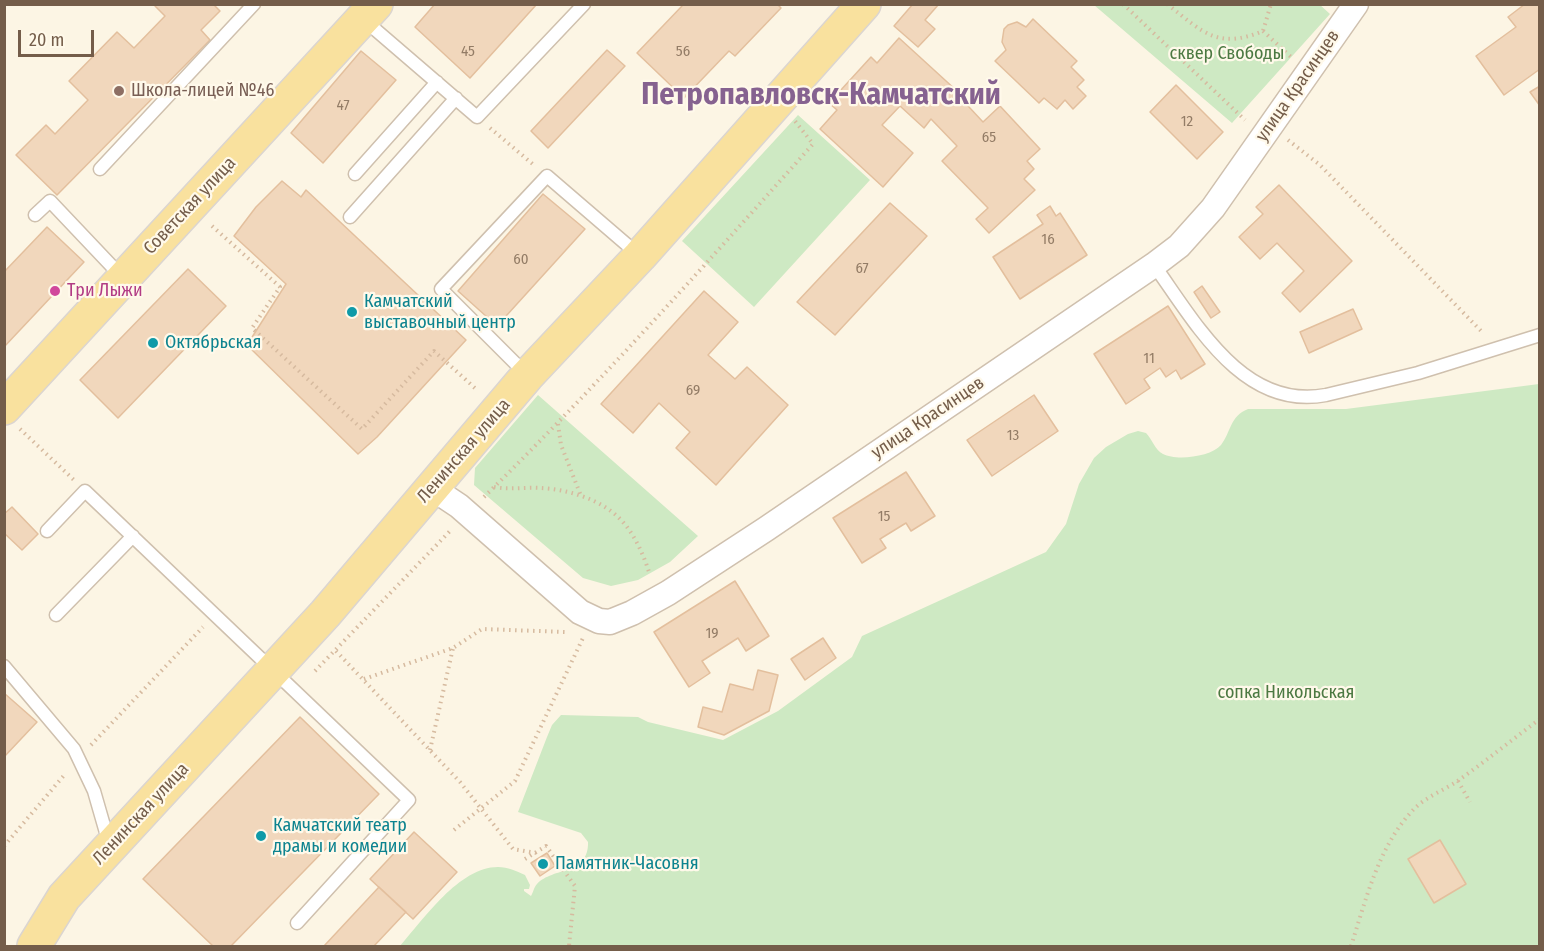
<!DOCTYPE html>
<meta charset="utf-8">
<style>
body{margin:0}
#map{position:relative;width:1544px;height:951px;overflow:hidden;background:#fcf5e4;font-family:"Fira Sans Condensed",sans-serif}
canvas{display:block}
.frame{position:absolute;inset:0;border:6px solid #745d4a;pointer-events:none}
.scale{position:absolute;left:18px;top:30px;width:76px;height:27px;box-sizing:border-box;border:3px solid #745d4a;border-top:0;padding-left:8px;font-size:18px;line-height:21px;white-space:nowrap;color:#745d4a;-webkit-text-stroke:4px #fff9ea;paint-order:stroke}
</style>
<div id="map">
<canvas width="1544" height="951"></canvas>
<div class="frame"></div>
<div class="scale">20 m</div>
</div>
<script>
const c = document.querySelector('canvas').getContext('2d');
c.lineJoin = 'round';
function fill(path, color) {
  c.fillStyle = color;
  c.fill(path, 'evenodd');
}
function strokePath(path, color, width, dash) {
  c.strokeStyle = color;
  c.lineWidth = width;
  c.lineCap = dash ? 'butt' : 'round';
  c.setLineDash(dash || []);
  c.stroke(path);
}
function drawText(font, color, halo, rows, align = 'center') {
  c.font = font + ' "Fira Sans Condensed",sans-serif';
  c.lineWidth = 4.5;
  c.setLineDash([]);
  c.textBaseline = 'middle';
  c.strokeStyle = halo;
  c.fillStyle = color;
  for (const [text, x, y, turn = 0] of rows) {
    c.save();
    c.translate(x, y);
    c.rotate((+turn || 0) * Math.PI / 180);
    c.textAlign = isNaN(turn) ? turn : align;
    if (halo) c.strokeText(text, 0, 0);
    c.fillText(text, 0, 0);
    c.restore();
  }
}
const green = new Path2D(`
 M1319 4 1330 14 1232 123 1094 5Z
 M798 115 870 180 754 307 682 241Z
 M1539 384V946H400C424 919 459 867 498 867 508 867 516 871 525 875L530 885 529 889H524V891L531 896C533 893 534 887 537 884 553 867 589 875 588 842L581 833 518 812 547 737 552 725 561 715 638 717 648 722 723 740 778 711 852 657 862 636 1046 552 1066 524 1079 484 1094 458 1106 447 1128 434 1138 431 1146 433C1152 439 1155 450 1163 454 1176 461 1211 457 1221 445 1231 432 1230 416 1248 409H1346Z
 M538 395 698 536 670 562 638 580 611 586 583 578 474 485 475 468Z`);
const building = new Path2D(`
 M157 4H213L220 11 201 30 210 40 57 195 16 155 46 125 55 134 88 100 69 81 117 32 134 48 165 16 155 6Z
 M435 4H537L470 78 415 27Z
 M680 4H777L781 8 735 56 729 51 684 98 637 53 682 6Z
 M913 4H939L925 20 935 29 918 47 894 26Z
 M1525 4H1540V69L1504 95 1476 56 1516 27 1508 17Z
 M1033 19 1077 61 1071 67 1084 80 1077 87 1086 96 1073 109 1065 100 1057 109 1044 98 1039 103 995 61 1006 50 1002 42 1004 29 1008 25 1017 22 1026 27Z
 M899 38 957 91 955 92 983 122 1000 106 1040 149 1027 161 1034 169 1024 179 1035 190 989 233 976 219 988 208 942 161 957 146 931 119 924 128 900 106 882 125 913 153 883 187 820 129 837 110 829 103 871 57 877 63Z
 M607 50 625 66 548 148 531 131Z
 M361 51 396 80 323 163 291 133Z
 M1176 85 1223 132 1197 159 1150 112Z
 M1540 86V106L1530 92Z
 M282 181 301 197 306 190 466 340 377 437 358 454 247 345 286 284 234 236 256 207Z
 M1279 185 1352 261 1300 312 1282 293 1304 271 1277 243 1260 259 1239 237 1263 214 1256 207Z
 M543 194 585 229 497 326 458 291Z
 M890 203 927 236 835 335 797 302Z
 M1050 206 1056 216 1060 213 1087 255 1020 299 993 257 1043 224 1037 215Z
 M47 227 84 262 4 347V272Z
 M188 269 226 306 118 418 80 380Z
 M1202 286 1220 312 1211 318 1194 292Z
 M704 291 738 322 708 355 735 379 747 367 788 405 716 485 676 448 690 432 659 403 633 433 601 404Z
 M1168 306 1205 364 1181 379 1176 370 1166 377 1160 368 1144 379 1150 388 1126 404 1094 354Z
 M1353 309 1362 329 1309 353 1300 332Z
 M1034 395 1058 431 992 476 967 440Z
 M906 472 935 516 911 531 906 523 880 539 886 548 862 563 833 518Z
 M12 507 38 534 22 550 4 533V514Z
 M735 581 769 636 746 651 738 638 702 661 710 673 689 687 654 632Z
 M823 638 836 658 805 680 791 659Z
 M758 670 778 675 769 711 724 735 698 727 703 707 722 712 730 684 753 690Z
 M4 693 37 722 4 757Z
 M300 717 379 794 231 946H213L143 879Z
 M414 832 457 872 413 919 370 879Z
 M1440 840 1466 884 1434 903 1408 859Z
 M547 853 555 866 540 876 531 863Z
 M379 887 406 912 374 946H324Z`);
const path = new Path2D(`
 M1123 4 1245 120
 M1167 4C1203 32 1217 50 1263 31L1271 4
 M1263 31 1291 57
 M490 128 535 166
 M1288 140 1320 165 1483 333
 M212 226 280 287 252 328 362 429 434 351 476 389
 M558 424 561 445 581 496
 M20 429 74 480
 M494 487C510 490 524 487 540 488 566 489 601 499 620 519 635 534 644 556 650 575
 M484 497C599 384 706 264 813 144L795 121
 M336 651 460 782 513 849 536 853
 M315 671 451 530
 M364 679 453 648 482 629 566 632
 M91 745 203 627
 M430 750 453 648
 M1458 781 1470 802
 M454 830 515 781 583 638
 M4 846 66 773
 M525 859 546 846 575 886 569 946
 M1351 946C1366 900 1378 847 1413 810 1425 797 1445 790 1459 780 1487 760 1513 739 1540 719`);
const lane = new Path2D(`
 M363 19 477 117 584 4
 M100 169 254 4
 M355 174 437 82
 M35 215 50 201 122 277
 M350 217 456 98
 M1154 265C1195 322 1243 411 1326 395L1418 373 1540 335
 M527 375 441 289 547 176 640 256
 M47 531 85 491 409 800 297 923
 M56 615 133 536
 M4 666 74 749 94 791 109 843`);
const street = new Path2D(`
 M432 488 459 506 580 612 599 621 610 622 632 613 668 593 766 529 1154 265 1179 246 1213 208 1356 4`);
const primary = new Path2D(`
 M4 408 376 4
 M34 946 64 897 325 614 527 376 640 256 864 4`);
const markers = [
 [119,91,6,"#8d6e63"],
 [55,291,6,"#d1479c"],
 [352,312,6,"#0f9aa8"],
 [153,343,6,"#0f9aa8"],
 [261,836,6,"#0f9aa8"],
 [543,864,6,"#0f9aa8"]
];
const numberNames = [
 ["45",468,52],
 ["56",683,52],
 ["47",343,106],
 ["12",1187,122],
 ["65",989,138],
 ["16",1048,240],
 ["60",521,260],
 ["67",862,269],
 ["11",1149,359],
 ["69",693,391],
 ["13",1013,436],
 ["15",884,517],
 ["19",712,634]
];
const parkNames = [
 ["cквер Свободы",1227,54],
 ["сопка Никольская",1286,693]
];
const streetNames = [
 ["улица Красинцев",1298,86,-55],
 ["Советская улица",190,206,-47],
 ["улица Красинцев",928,418,-34],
 ["Ленинская улица",464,451,-49],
 ["Ленинская улица",141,814,-47]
];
const educationNames = [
 ["Школа-лицей №46",131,91]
];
const hotelNames = [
 ["Три Лыжи",67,291]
];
const cultureNames = [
 ["Камчатский",364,302],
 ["выставочный центр",364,323],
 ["Октябрьская",165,343],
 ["Камчатский театр",273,826],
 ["драмы и комедии",273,847],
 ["Памятник-Часовня",555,864]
];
const townNames = [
 ["Петропавловск-Камчатский",821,96]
];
fill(green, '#cee9c3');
fill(building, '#f1d7bc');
strokePath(building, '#e3bf9d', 1.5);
strokePath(lane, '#cfc0ae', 15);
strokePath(street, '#cfc0ae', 27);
strokePath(primary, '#dbd5d0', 36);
strokePath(path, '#d6ba9f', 4, [1.5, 4.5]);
strokePath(lane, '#fff', 12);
strokePath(street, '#fff', 24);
strokePath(primary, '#f9e19e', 33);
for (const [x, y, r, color] of markers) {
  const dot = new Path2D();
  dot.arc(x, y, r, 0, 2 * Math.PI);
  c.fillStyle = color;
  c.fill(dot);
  strokePath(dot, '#fff9ea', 2);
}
drawText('15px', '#937c66', null, numberNames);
drawText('18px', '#4c7942', '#fff9ea', parkNames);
drawText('18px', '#745d4a', '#fff9ea', streetNames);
drawText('18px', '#785e54', '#fff9ea', educationNames, 'left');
drawText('18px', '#b23c85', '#fff9ea', hotelNames, 'left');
drawText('18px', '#0d838f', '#fff9ea', cultureNames, 'left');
drawText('bold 30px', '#866290', '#fff9ea', townNames);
</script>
